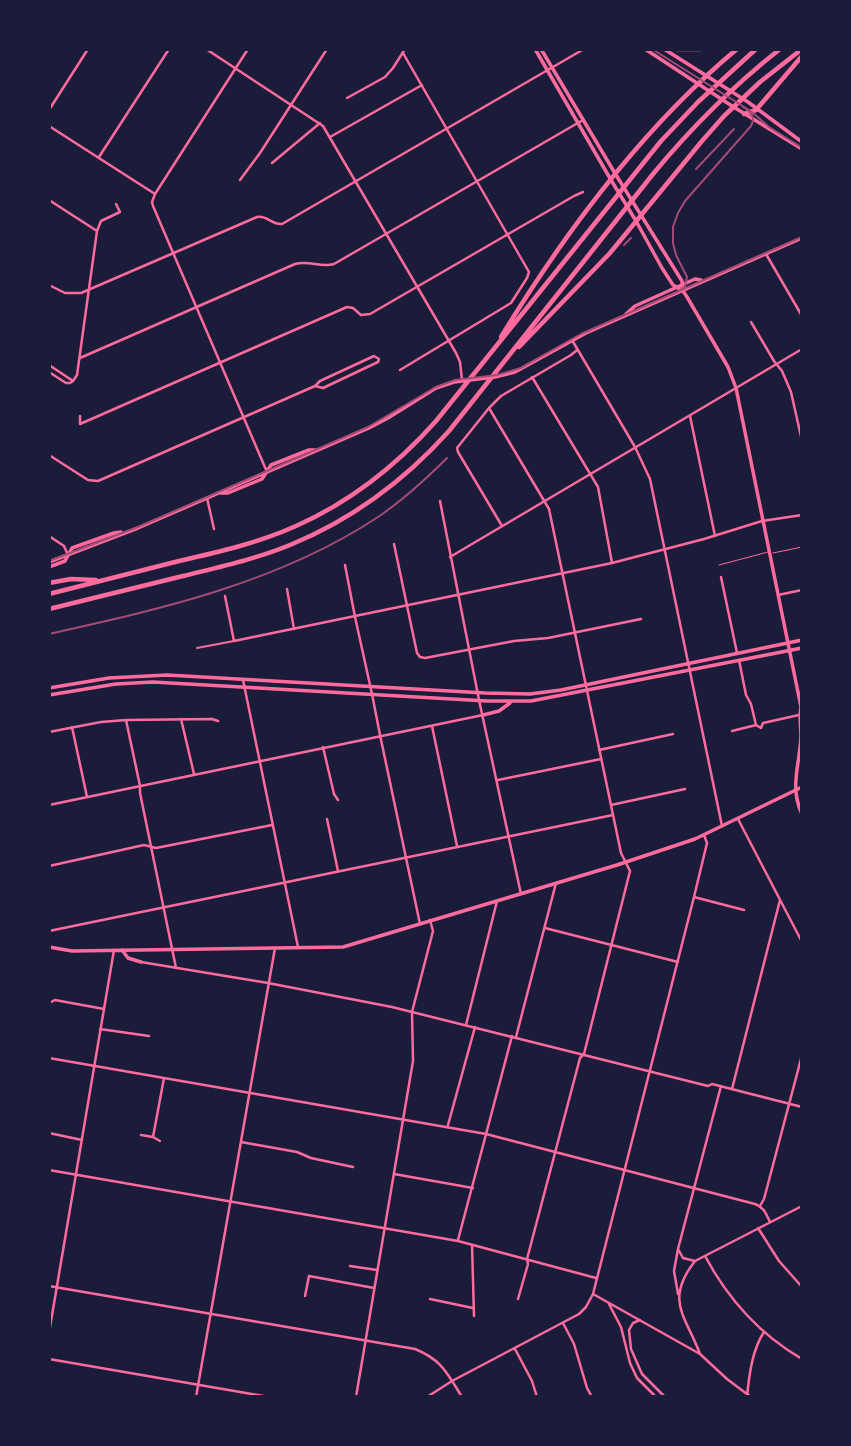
<!DOCTYPE html>
<style>
body{margin:0}
#map{position:relative;width:851px;height:1446px;overflow:hidden;background:#1b1b3a;font-family:"Varela Round",sans-serif}
canvas{display:block}
.frame{position:absolute;inset:0;border:51px solid #1b1b3a;pointer-events:none}
</style>
<div id="map">
<canvas width="851" height="1446"></canvas>
<div class="frame"></div>
</div>
<script>
const c = document.querySelector('canvas').getContext('2d');
c.lineJoin = 'round';
function strokePath(path, color, width, dash) {
  c.strokeStyle = color;
  c.lineWidth = width;
  c.lineCap = dash ? 'butt' : 'round';
  c.setLineDash(dash || []);
  c.stroke(path);
}
const service = new Path2D(`
 M773 553 802 547
 M719 565 768 552`);
const pedestrian = new Path2D(`
 M197 648 234 641`);
const minor = new Path2D(`
 M206 49 323 126 456 353 460 362 462 380
 M347 98 385 77 393 68 405 49
 M49 126 155 194 152 202 153 206 267 472
 M330 137 422 85
 M99 157 169 49
 M272 163 320 123
 M240 180 260 153 327 49
 M155 194 248 49
 M49 200 97 231
 M766 254 802 316
 M49 285 65 293H81L257 217C267 215 272 225 282 224L584 49
 M751 322 774 361 782 371 791 392 802 441
 M572 340 635 447 650 479 722 826
 M80 358 295 264C309 260 321 268 334 264L583 120
 M49 365 73 381
 M400 370 511 303 527 278 529 272 403 53
 M49 372 66 383H70L73 381
 M532 377 598 487 612 563
 M73 381 77 375 97 231 101 221 120 212 116 204
 M489 408 549 509 621 853 630 871 584 1054 580 1058 527 1259 528 1264 518 1299
 M80 416V424L347 307 353 308 361 315 370 314 574 196 583 192
 M690 416 715 536
 M49 455 88 480 98 481 315 386 320 381 374 356 379 359 378 362 323 388 315 386
 M207 498 214 529
 M440 501 479 700 521 894
 M502 526 458 452 457 448 489 408 501 396 571 355 577 350
 M49 536 64 546 68 555
 M394 544 417 653 420 657 425 658 514 641 548 638 641 619
 M450 557 802 349
 M345 565 355 617 372 694 380 735 420 924
 M721 577 737 653
 M287 589 294 629
 M778 595 802 590
 M225 596 234 641 612 563 704 539 762 521 802 515
 M243 680 298 947
 M181 719 194 774
 M126 720 140 786V793L176 968
 M756 725 761 728 763 723 799 715
 M432 726 457 846
 M72 727 87 797
 M732 731 756 725 751 704 746 695 739 660
 M49 732 101 722 126 720 212 719 218 721
 M323 747 334 794 338 800
 M599 750 673 734
 M498 780 601 759
 M49 805 483 715
 M611 805 685 789
 M327 819 338 871
 M738 819 802 942
 M49 866 144 845 156 848 272 825
 M694 897 744 910
 M545 928 678 962
 M49 931 613 815
 M141 962 268 983 392 1007 708 1086 712 1084 802 1107
 M49 1003 55 1000 104 1009
 M466 1025 497 901
 M100 1029 149 1036
 M516 1037 556 883
 M49 1058 486 1134 755 1204C764 1207 766 1214 770 1222
 M732 1089 780 900
 M448 1125 475 1027
 M49 1133 82 1140
 M141 1135 153 1137 160 1141
 M153 1137 164 1078
 M241 1142 297 1152 311 1158 353 1167
 M49 1170 458 1241 596 1278
 M394 1174 473 1188
 M760 1206 764 1199 802 1055
 M758 1228 779 1261 802 1287
 M458 1240 512 1036
 M472 1245 474 1316
 M678 1249 674 1271 678 1294
 M705 1256C728 1299 759 1334 802 1359
 M695 1261 683 1258 678 1249 721 1086
 M350 1266 377 1270
 M49 1286 415 1349C442 1360 447 1373 462 1397
 M593 1294 700 1354 727 1379 751 1397
 M305 1296 309 1276 374 1288
 M430 1299 473 1308
 M609 1304 621 1327 630 1363 637 1378 656 1397
 M640 1320 633 1323 629 1330 631 1349 642 1374 665 1397
 M563 1323 574 1344 587 1388 592 1397
 M49 1333 114 950
 M515 1349 532 1381 537 1397
 M700 1354C686 1316 664 1301 695 1261L802 1206
 M49 1359 269 1397
 M196 1397 275 948
 M356 1397 413 1061 412 1012 433 931 430 920
 M427 1397 452 1381 579 1314 586 1307 593 1294 694 897 707 843 704 835
 M747 1397C749 1376 752 1350 764 1332`);
const tertiary = new Path2D(`
 M49 110 88 49`);
const secondary = new Path2D(`
 M535 49 611 180
 M541 49 616 175
 M645 49 732 106 802 149
 M664 49 748 102 802 142
 M626 314 635 306 695 279 701 280
 M221 493H228L262 479 271 465 309 450H315
 M49 562 138 528 369 428 388 418 436 388 454 382 495 377 515 372 586 333 802 238
 M49 567 65 561 72 548 114 533 121 532
 M49 947 72 951 343 947 617 865 695 839 802 787
 M122 950 128 958 141 962`);
const primary = new Path2D(`
 M616 175 682 281 683 290
 M611 180 636 221 662 268 673 285 683 291 687 297 728 367 736 388 801 707C799 717 801 726 801 736 800 764 789 787 802 814
 M49 688 109 678 167 675 485 693 530 694 561 690 802 640
 M49 695 116 684 153 682 487 701H531L802 648
 M483 715 499 711 510 703
 M802 780V799`);
const motorway = new Path2D(`
 M677 49H701
 M744 114 756 110 802 56
 M501 337C565 232 642 128 737 49
 M519 347 610 253 702 141 724 116 760 82 802 49
 M49 583 71 579 96 580
 M49 594C92 583 135 572 179 561 219 552 258 543 296 526 350 502 397 465 436 421L661 141 698 102 756 49
 M49 609C94 598 139 587 183 576 219 567 256 559 290 545 351 520 405 480 449 431L653 174C691 128 733 86 780 49`);
const tram = new Path2D(`
 M652 49 752 112 769 127 802 148
 M678 292 685 286 687 277 676 255 673 243V227L678 213 685 201 751 126C756 116 751 112 743 107
 M49 561 138 527 368 427 436 387 455 380 497 375 521 368 581 334 802 237`);
const rail = new Path2D(`
 M696 169 734 129
 M624 245 631 238
 M49 634C162 609 280 582 378 517 403 500 426 479 447 458`);
strokePath(service, '#ff6b9d', 1);
strokePath(pedestrian, '#ff6b9d', 2);
strokePath(minor, '#ff6b9d', 2.5);
strokePath(tertiary, '#ff6b9d', 2.5);
strokePath(secondary, '#ff6b9d', 3.5);
strokePath(primary, '#ff6b9d', 3.5);
strokePath(motorway, '#ff6b9d', 4.5);
strokePath(tram, '#a44b75', 2);
strokePath(rail, '#a44b75', 2);
</script>
